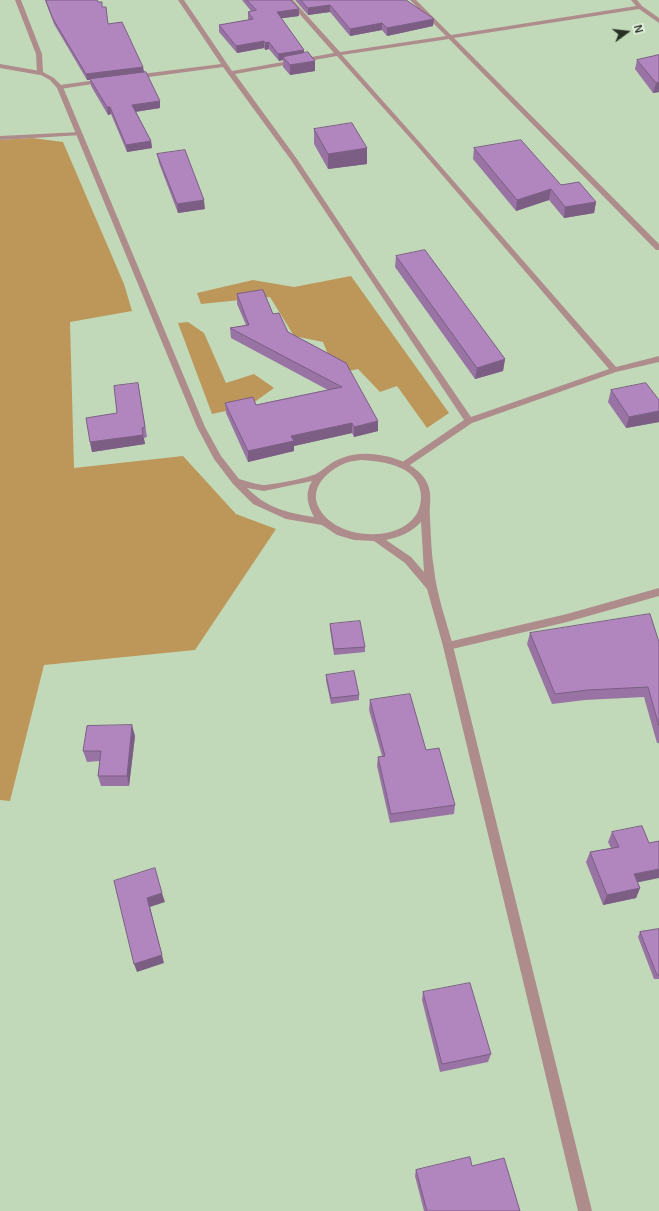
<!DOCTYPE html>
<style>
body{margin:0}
#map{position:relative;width:659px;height:1211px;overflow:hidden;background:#c1d9b9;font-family:Arial,sans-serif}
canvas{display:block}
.north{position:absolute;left:607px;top:12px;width:40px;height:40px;-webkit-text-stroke:3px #e9f6e5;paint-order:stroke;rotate:75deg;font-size:11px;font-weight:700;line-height:16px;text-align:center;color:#283125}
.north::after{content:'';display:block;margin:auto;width:14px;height:18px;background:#283125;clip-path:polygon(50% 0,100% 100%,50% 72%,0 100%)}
</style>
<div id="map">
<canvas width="659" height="1211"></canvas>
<div class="north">N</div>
</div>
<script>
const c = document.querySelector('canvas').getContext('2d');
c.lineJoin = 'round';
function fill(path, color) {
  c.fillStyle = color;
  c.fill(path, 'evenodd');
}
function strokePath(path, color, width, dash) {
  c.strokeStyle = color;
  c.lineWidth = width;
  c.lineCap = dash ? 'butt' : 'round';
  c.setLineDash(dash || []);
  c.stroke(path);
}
const green = new Path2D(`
 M32 138 63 142 124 284 132 311 70 322 74 468 183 456 236 514 276 529 195 650 44 665 10 801 0 800V140Z
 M351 276 449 413 427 428 397 386 380 392 358 369 336 374 323 342 294 336 270 297 201 304 197 293 253 280 294 287Z
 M188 322 204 333 226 383 254 374 274 388 249 406 212 414 178 323Z`);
const service = new Path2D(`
 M80 132 82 133V135L0 140V136Z
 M659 588V596L567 622 448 650 444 649 443 646 444 643 448 642 567 614Z`);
const minor = new Path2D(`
 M178 0H184L232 71 334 53 287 0H293L340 52 446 36 410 0H416L451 35 636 6 631 0H637L642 6 659 18V23L639 9 454 38 659 244V250H656L449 39 342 55 423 146 616 367 659 356V362L616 372 472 423 407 467H401L400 465 401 463 464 420 291 160 223 67 134 79 131 77 134 75 221 64ZM337 56 419 148 609 369 471 417 372 272 297 159 235 74Z
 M0 64 40 71 43 73 40 75 0 68Z
 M104 79 106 80V82L60 89 57 87 60 85Z`);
const tertiary = new Path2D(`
 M15 0H21L42 54 43 72 54 78 63 87 205 427 221 456 239 479C247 481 255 484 263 485 272 485 308 478 316 474 325 469 330 462 342 458 357 452 374 453 390 457 408 462 428 473 430 493 431 501 429 510 430 518 431 535 431 552 434 569 437 596 446 620 453 646L592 1211H578L443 646 427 589 405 563 374 541 354 540 337 535 322 525 286 519 253 504 233 484 214 459 197 427 57 88 50 80 37 73 36 54ZM361 460C385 461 421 467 421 497 421 545 335 545 318 506 314 497 316 488 322 480 332 468 345 461 361 460ZM312 481C304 494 308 505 314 517 287 513 267 508 247 488L264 491ZM421 522 424 572 411 557 386 540C399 537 411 533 421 522Z`);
const wall = new Path2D(`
 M45 0H97L98 2 102 7 108 24 143 67 144 72 160 101V108L136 112 151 141 152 148 127 152 111 114 108 115 91 86 90 80H87L54 24Z
 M242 0H291L299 16 281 18 304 50V53L315 61V71L290 75 283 67V60L279 61 269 49 265 50 264 48 237 53 219 32V25L249 20 248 19V12L251 11Z
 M295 0H406L433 26 387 36 382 30 350 36 330 12 308 15Z
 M659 55V92L653 93 635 69 637 60Z
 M314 129 367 148V164L328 169 314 144Z
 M474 148 561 185 596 202 594 213 564 218 549 200 516 211 473 159Z
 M157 154 205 209 178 213 159 163Z
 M396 256 505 359 503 371 475 379 395 267Z
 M237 294 273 314 288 332 346 363 378 431 354 437 352 433 294 446V451L248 462 226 413 225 403 256 405 328 390 231 338 230 328 246 325 237 304Z
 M138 383 147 437 144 438 145 444 92 452 90 442 117 413Z
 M611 390 659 400V422L626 428 608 402Z
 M330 624 365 647V652L334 655 330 629Z
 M530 633 659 642V743H657L644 697 585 700 552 704 527 644Z
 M326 675 359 695V700L331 704 326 680Z
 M370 700 426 750 455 805 454 814 390 823 377 766 378 757 382 756 369 710Z
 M135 736 129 786H101L98 776 100 761 87 762 83 751Z
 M612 832 640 888 636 898 603 905 586 862 590 852 611 848 608 842Z
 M659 929V979H654L638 937 640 932Z
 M423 992 491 1054 488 1062 440 1072 422 1000Z
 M472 1166 520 1211H424L415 1176 416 1170Z`);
const shadedWall = new Path2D(`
 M330 5V12L308 15V8Z
 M299 9V16L277 19V12Z
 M434 19 433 26 387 36V28Z
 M382 23V30L350 36V29Z
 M264 41V48L237 53 236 46Z
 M269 42V49L265 50V43Z
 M304 50V57H283V60L279 61 278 54Z
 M315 61V71L290 75V65Z
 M143 67 144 73 87 80 86 74Z
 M659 82V92L653 93 656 83Z
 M160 101V108L133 112 132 105Z
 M107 107H110L111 114 108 115Z
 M151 141 152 148 127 152 126 145Z
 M367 148V164L328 169V154Z
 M551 189 549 200 516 211 517 200Z
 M204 200 205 209 178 213 177 204Z
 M596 202 594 213 564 218 565 207Z
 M505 359 503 371 475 379 477 368Z
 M659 411V422L626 428 629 417Z
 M378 421V431L354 437V427Z
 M352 423V433L294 446V451L248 462V451L291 436Z
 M143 435 145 444 92 452 90 442Z
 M132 725 135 736 129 786 127 776Z
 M659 869V878L630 884 634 874Z
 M640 888 636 898 603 905 607 895Z
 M162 893 165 902 150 907 164 963 137 972 134 964 147 898Z`);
const building = new Path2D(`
 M46 0H97L98 2H102V7H106L108 24 122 22 143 67 86 74 53 19Z
 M247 0H291L299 9 277 12 304 50 278 54 269 42 265 43 264 41 236 46 219 25 253 19 248 12 256 10Z
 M301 0H406L434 19 387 28 382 23 350 29 330 5 308 8Z
 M308 52 315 61 290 65 283 57Z
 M659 55V82L656 83 637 60Z
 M146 72 160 101 132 105 151 141 126 145 110 107H107L90 79Z
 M352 123 367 148 328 154 314 129Z
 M521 140 561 185 579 182 596 202 565 207 551 189 517 200 474 148Z
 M185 150 204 200 177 204 157 154Z
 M425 250 505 359 477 368 396 256Z
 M263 290 273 314 279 313 288 332 346 363 378 421 354 427 352 423 291 436 294 441 248 451 225 403 253 397 256 405 342 387 230 328 249 325 237 294Z
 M138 383 145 427 142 428 143 435 90 442 86 418 117 413 114 386Z
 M646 383 659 400V411L629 417 611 390Z
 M650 614 659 642V726L648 687 588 690 555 694 530 633Z
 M360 621 365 647 334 649 330 624Z
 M354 671 359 695 331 698 326 675Z
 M410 694 426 750 439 748 455 805 391 814 378 757 385 756 370 700Z
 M132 725 127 776H98L101 751H83L87 726Z
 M642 826 649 843 659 841V869L634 874 640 888 607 895 590 852 619 847 612 832Z
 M155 868 162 893 147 898 162 955 134 964 114 881Z
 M659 929V975H657L640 932Z
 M470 983 491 1054 442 1064 423 992Z
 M470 1157 472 1166 504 1158 520 1211H427L416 1170Z`);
fill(green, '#bd975a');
fill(service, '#af8c8c');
fill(minor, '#af8c8c');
fill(tertiary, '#af8c8c');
fill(wall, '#9873a3');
fill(shadedWall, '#7c5e85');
fill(building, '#b186be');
strokePath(building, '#7c5e85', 1);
</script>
